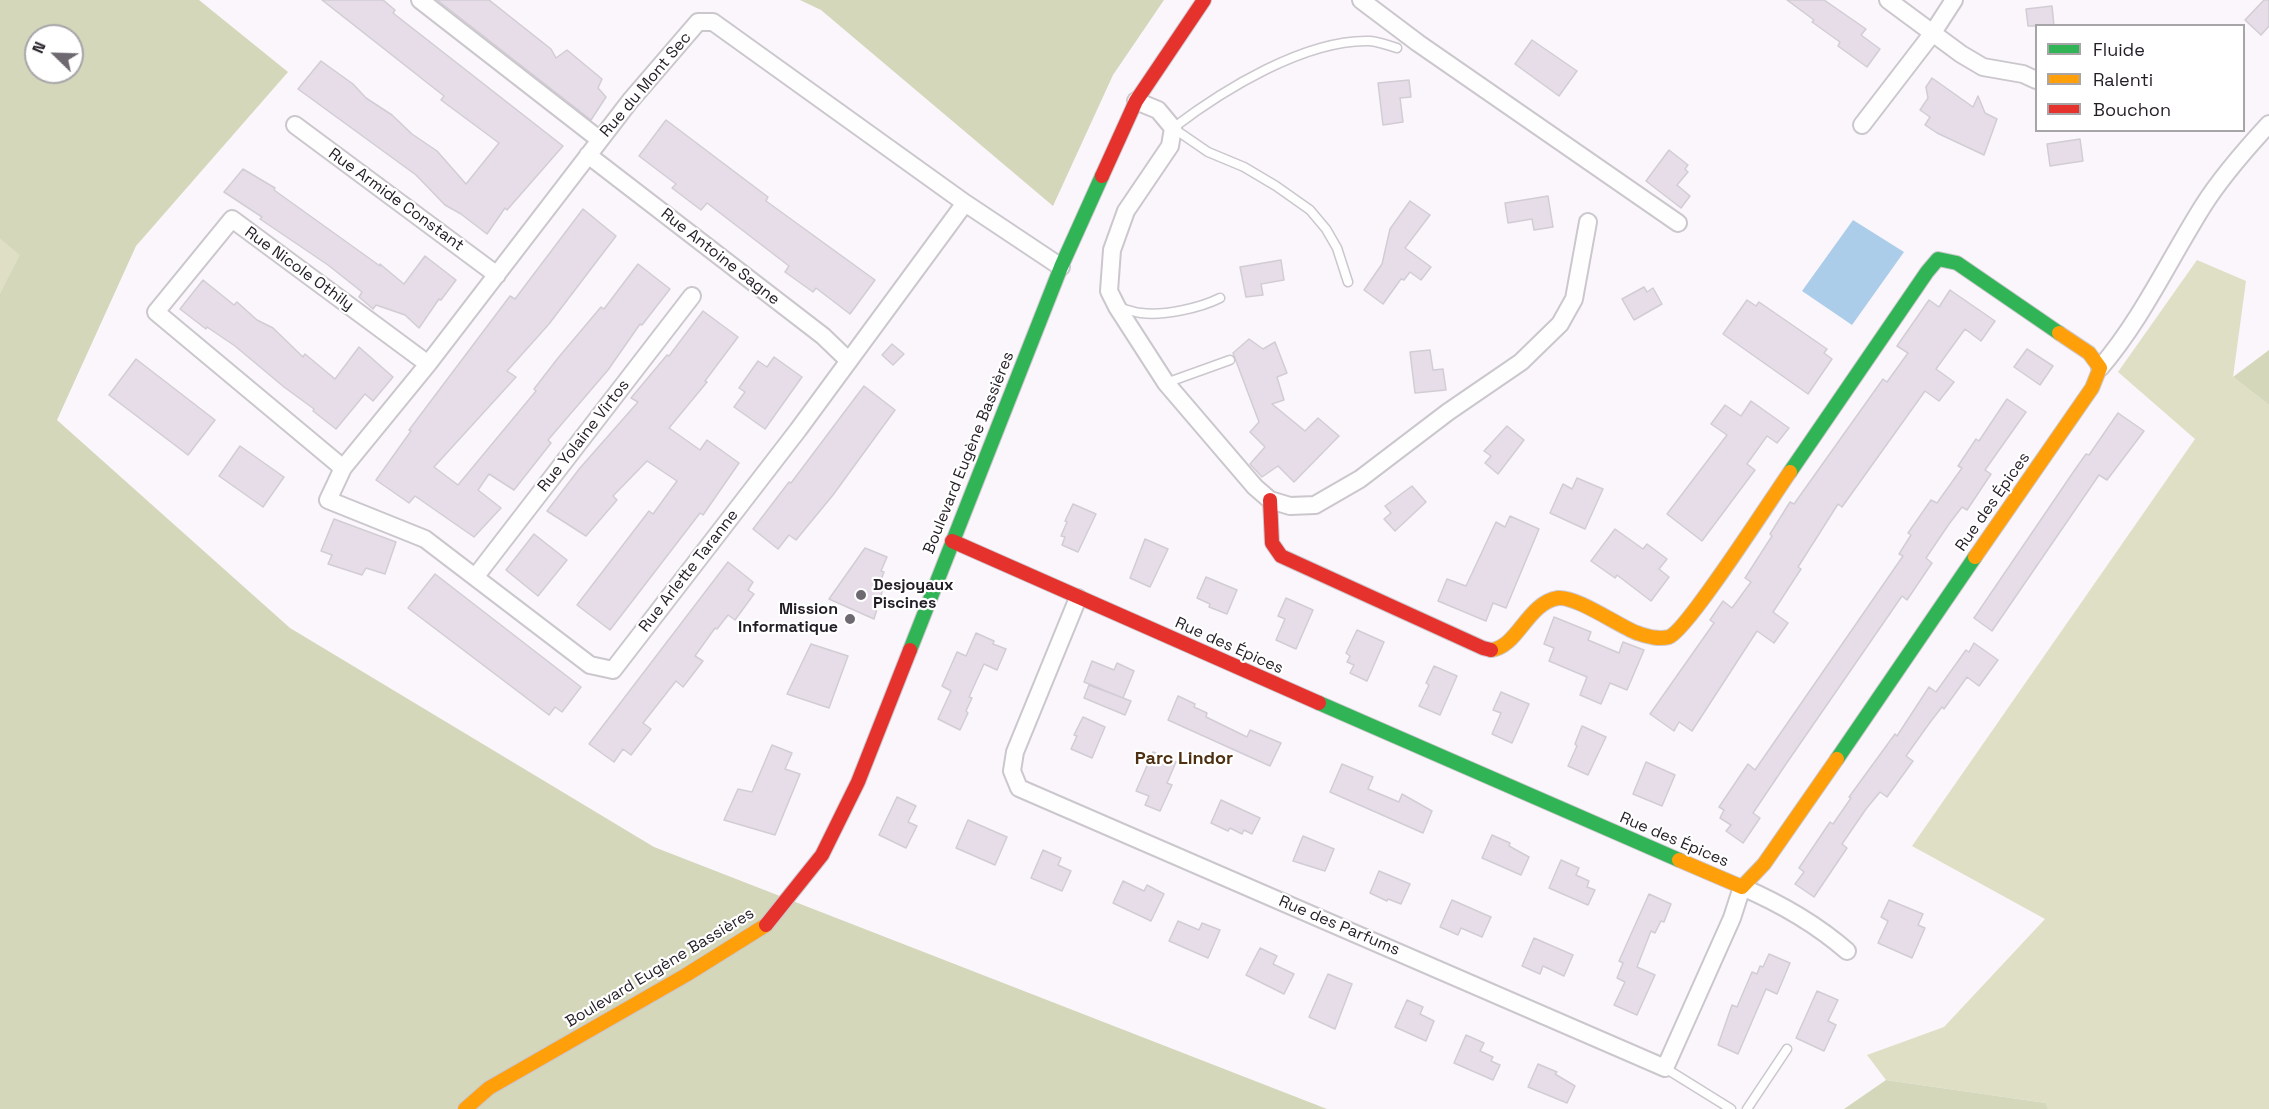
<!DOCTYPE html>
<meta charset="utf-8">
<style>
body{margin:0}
#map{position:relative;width:2269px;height:1109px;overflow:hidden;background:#faf6fc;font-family:"Space Grotesk",sans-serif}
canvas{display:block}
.legend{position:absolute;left:2035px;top:24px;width:210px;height:108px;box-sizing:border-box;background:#fff;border:2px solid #a7a5a8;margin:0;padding:8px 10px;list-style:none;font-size:18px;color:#231d25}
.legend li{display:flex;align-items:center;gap:12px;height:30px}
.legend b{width:30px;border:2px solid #a7a5a8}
.north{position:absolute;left:24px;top:24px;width:60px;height:60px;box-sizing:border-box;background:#fff;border:2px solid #a7a5a8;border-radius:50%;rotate:293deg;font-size:16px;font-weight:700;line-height:24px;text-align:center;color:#231d25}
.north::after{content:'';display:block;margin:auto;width:21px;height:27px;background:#6e6970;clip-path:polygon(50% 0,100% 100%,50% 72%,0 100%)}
</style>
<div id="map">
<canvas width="2269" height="1109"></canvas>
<ul class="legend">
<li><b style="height:8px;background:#30b455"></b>Fluide</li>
<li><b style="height:8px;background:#ff9f0a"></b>Ralenti</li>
<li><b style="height:8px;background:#e5322d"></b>Bouchon</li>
</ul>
<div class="north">N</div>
</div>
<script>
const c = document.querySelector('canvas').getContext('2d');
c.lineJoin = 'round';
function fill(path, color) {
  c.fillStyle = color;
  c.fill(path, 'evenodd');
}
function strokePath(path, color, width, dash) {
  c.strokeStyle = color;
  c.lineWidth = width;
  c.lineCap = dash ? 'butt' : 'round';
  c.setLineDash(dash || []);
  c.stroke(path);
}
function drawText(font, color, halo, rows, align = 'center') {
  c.font = font + ' "Space Grotesk",sans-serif';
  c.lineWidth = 4.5;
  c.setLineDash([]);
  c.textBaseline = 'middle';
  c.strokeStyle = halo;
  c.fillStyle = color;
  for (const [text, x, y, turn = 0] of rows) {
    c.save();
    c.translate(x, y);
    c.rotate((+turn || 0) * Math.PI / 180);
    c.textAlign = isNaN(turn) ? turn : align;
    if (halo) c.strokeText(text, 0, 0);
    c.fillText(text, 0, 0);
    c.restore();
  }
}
const green = new Path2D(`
 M0 239 21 255 0 293Z
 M2197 260 2246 281 2233 377 2269 405V1109H2048L2046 1103 1886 1080 1867 1055 1944 1027 2045 919 1912 846 2195 439 2118 372Z`);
const forest = new Path2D(`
 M0 0H199L288 72 136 246 57 420 290 628 654 847 1327 1109H0V293L20 255 0 239ZM36 36H72V72H36Z
 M800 0H1164L1113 75 1053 206 821 10Z
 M2269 350V405L2233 377Z
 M1886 1080 2046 1103 2048 1109H1844Z`);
const water = new Path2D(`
 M1853 220 1904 252 1852 325 1802 291Z`);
const building = new Path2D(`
 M322 0H383L395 10 393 13 563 146 507 210 505 208 487 234 461 214 445 205 416 175 298 89 321 61 353 84 366 98 392 115 412 134 437 151 466 184 499 143 441 100 444 96Z
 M437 0H489L551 49 556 58 567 50 602 79 598 88 606 97 591 120Z
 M1787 0H1824L1866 29 1861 35 1880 49 1867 67 1838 46 1840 42 1812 22 1814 20Z
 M2264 0H2269V26L2261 35 2245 20Z
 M2052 6 2054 26H2028L2026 9Z
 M1532 40 1577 71 1559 96 1515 64Z
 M1932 78 1973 107 1978 96 1985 113 1997 119 1984 155 1937 133 1925 125 1930 117 1920 110 1928 98 1926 87Z
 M1409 80 1411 97 1400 98 1403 122 1383 125 1378 83Z
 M666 120 768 197 766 201 875 280 850 314 816 288 813 292 785 272 789 266 707 203 701 210 672 188 676 184 639 156Z
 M2080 139 2083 161 2050 166 2047 144Z
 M1669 150 1688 165 1685 169 1688 172 1677 185 1690 196 1681 208 1646 181Z
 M243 169 275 188 274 190 380 266V264L404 284 425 256 456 280 441 300 439 299 419 328 405 315 376 305 373 309 359 297 362 292 328 265 260 219 262 217 224 192Z
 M1548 196 1553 227 1534 230 1532 219 1508 223 1505 203Z
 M1410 201 1430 215 1405 248 1431 267 1421 280 1410 272 1404 280 1401 279 1383 304 1364 290 1382 264 1390 229Z
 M583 209 616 236 549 324 507 371 516 377 434 467 458 485 536 391 534 389 558 358 601 307 604 309 638 264 670 289 642 325 640 324 608 370 548 440 551 443 514 490 489 474 478 490 501 508 474 537 415 496 409 503 376 480 411 431 409 430 510 296 515 299Z
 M1281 260 1284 280 1261 284 1263 295 1246 297 1240 267Z
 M203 280 234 305 237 302 257 320 273 328 303 357 305 354 335 379 359 347 393 377 373 401 365 394 336 429 313 411 314 409 284 387 235 346 207 327 206 329 180 309Z
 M1644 287 1647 292 1653 288 1662 304 1634 320 1622 299Z
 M1950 290 1995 321 1981 341 1965 329 1936 369 1954 382 1939 401 1925 391 1842 507 1838 504 1798 567 1801 569 1773 612 1788 623 1774 643 1757 631 1692 731 1679 722 1674 731 1650 714 1714 623 1710 620 1723 601 1732 608 1751 582 1745 578 1772 536 1770 534 1790 502 1794 504 1883 379 1887 382 1908 353 1897 346 1929 300 1939 307Z
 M1747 300 1756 306 1759 302 1827 349 1824 353 1832 359 1808 394 1723 334Z
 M703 311 738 337 705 381 707 382 669 428 700 450 707 440 739 463 703 515 700 513 610 630 577 605 649 511 653 514 677 481 647 461 613 496 617 500 586 536 547 511 580 468 638 402 631 398 667 355 669 356Z
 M1249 339 1263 349 1275 342 1287 373 1277 377 1284 400 1272 404 1305 431 1318 418 1339 436 1294 482 1278 466 1262 477 1250 464 1265 447 1250 432 1259 422 1233 353Z
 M892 344 904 354 893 365 882 355Z
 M2027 349 2053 366 2040 385 2014 367Z
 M1430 350 1433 370 1443 369 1446 390 1415 393 1410 352Z
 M774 357 802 377 765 429 734 407 745 392 739 388 758 361 767 367Z
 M136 359 215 420 188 455 109 395Z
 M864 386 895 410 833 495 796 540 789 535 778 549 753 529 789 482 791 483Z
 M2007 399 2026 412 1985 470 1991 474 1967 510 1962 507 1949 524 1926 558 1932 563 1907 600 1902 596 1786 764 1753 813 1760 818 1743 843 1726 831 1731 825 1720 818 1724 810 1719 807 1748 764 1755 770 1903 556 1899 554 1911 535 1908 533 1931 500 1937 503 1962 468 1958 466 1976 439 1979 441Z
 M1751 401 1789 428 1777 443 1767 436 1747 464 1755 470 1702 541 1667 514 1727 435 1711 424 1725 405 1741 416Z
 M2118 413 2144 431 2107 480 2099 475 1992 631 1974 618 2074 471 2086 454 2089 455Z
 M1507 426 1524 440 1498 474 1485 463 1491 456 1484 451Z
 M240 446 284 477 263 507 219 476Z
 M1577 478 1603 489 1585 529 1550 513 1563 484 1572 489Z
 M1412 486 1426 502 1395 531 1384 519 1391 513 1385 506Z
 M1073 504 1096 514 1078 552 1062 545 1065 537 1061 536 1067 522 1065 521Z
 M1510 516 1539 529 1506 608 1493 603 1486 621 1438 601 1447 579 1466 586 1496 522 1505 527Z
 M334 519 396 542 385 574 366 568 362 575 328 564 332 555 321 551Z
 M1615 529 1643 549 1647 544 1667 559 1659 569 1669 577 1651 601 1617 575 1615 578 1591 561Z
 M534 534 567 560 538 596 506 570Z
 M1145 539 1168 549 1150 587 1130 578Z
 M865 548 887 557 881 571 884 572 881 580 885 582 874 619 829 599Z
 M728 562 753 582 748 590 754 594 735 620 728 615 717 629 715 628 695 656 703 661 683 687 676 681 643 723 651 729 631 755 623 749 614 762 589 744Z
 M435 574 581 687 562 712 555 707 549 715 408 608Z
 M1206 577 1237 590 1227 614 1209 607 1210 604 1197 598Z
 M1286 598 1313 610 1296 649 1276 640 1285 619 1278 616Z
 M1554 617 1591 632 1588 640 1619 653 1623 642 1644 650 1627 690 1610 683 1601 704 1580 695 1587 677 1549 661 1554 648 1544 644Z
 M1357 630 1384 642 1367 681 1350 673 1354 665 1347 662 1350 656 1346 653Z
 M976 633 994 641 993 644 1006 649 997 670 984 664 969 697 972 698 966 711 968 713 960 730 938 719 951 691 942 686 957 652 966 656Z
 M1974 643 1998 660 1979 686 1967 677 1944 709 1942 707 1931 721 1906 756 1913 761 1887 797 1880 792 1866 809 1842 844 1847 848 1814 897 1795 884 1804 872 1799 868 1830 822 1833 824 1851 798 1849 797 1895 734 1897 736 1929 687 1936 692 1966 650 1969 652Z
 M811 644 848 656 829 708 787 694Z
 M1092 661 1114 670 1117 663 1134 671 1123 698 1084 682Z
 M1434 666 1457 676 1440 715 1419 706 1429 685 1426 683Z
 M1089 685 1131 701 1125 715 1084 698Z
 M1501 692 1529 704 1512 743 1492 734 1501 713 1493 710Z
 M1178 696 1195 704 1194 707 1207 713 1206 717 1247 737 1250 730 1281 743 1270 766 1168 720Z
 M1083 717 1105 727 1092 758 1071 749 1077 736 1074 735Z
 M1582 726 1606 737 1588 775 1568 766 1577 746 1575 744Z
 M772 745 792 753 785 769 800 774 775 835 724 820 738 789 752 792Z
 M1153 752 1176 762 1167 783 1172 785 1160 811 1145 805 1149 796 1136 791Z
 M1646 762 1675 775 1662 806 1633 794Z
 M1342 764 1373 777 1368 789 1399 802 1402 794 1432 811 1423 833 1330 792Z
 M897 797 916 806 908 822 917 826 906 848 879 835Z
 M1221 800 1260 818 1252 834 1244 830 1242 834 1230 828 1228 831 1211 823Z
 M968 820 1007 837 995 865 956 848Z
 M1492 835 1510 843 1509 846 1529 857 1521 875 1482 858Z
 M1303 836 1334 849 1325 871 1293 861Z
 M1043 850 1061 858 1058 865 1071 871 1062 891 1031 878Z
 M1561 860 1579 868 1576 875 1589 881 1587 887 1595 890 1588 905 1549 888Z
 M1379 871 1410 884 1401 904 1388 899 1387 901 1370 893Z
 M1123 881 1144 891 1147 885 1164 894 1151 921 1113 903Z
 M1649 894 1671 904 1664 922 1661 921 1655 933 1651 931 1637 967 1655 975 1637 1015 1614 1005 1625 982 1617 978 1623 963 1619 961Z
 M1452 900 1491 917 1482 937 1461 928 1458 935 1440 927Z
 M1889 900 1923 914 1918 925 1925 928 1912 958 1878 943 1888 921 1881 917Z
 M1178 921 1199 930 1202 923 1220 930 1208 958 1169 941Z
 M1534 938 1573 955 1564 976 1543 966 1540 974 1522 966Z
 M1260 948 1277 956 1273 964 1294 974 1284 994 1246 975Z
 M1769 954 1790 963 1777 994 1766 989 1738 1054 1718 1045 1732 1005 1737 1007 1752 972 1757 974 1760 966 1763 967Z
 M1328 974 1352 984 1335 1029 1309 1017Z
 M1817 991 1838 1000 1828 1021 1836 1025 1824 1051 1796 1038Z
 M1407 1000 1423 1007 1420 1014 1434 1021 1426 1041 1395 1027Z
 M1466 1035 1484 1043 1480 1051 1493 1057 1491 1061 1500 1065 1493 1080 1454 1063Z
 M1538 1064 1557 1072 1555 1074 1575 1086 1567 1103 1528 1087Z`);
const lane = new Path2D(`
 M1348 282 1337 248 1326 229 1310 210 1276 186 1244 167 1208 152 1173 128C1223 90 1305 39 1370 41 1379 42 1388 45 1397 48
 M1117 307C1125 309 1133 312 1141 313 1164 316 1200 308 1220 298
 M1166 383 1230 360
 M1665 1068 1731 1109
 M1747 1109 1787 1049`);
const street = new Path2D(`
 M420 0 600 140
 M1361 0 1418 43 1678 223
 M1888 0 1961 54 1983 67 2023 74 2036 80
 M1136 101 1158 110 1173 128 1170 146 1126 211 1112 250 1109 291 1117 307 1166 383 1255 487 1270 500 1290 506 1315 505 1360 479 1448 412 1521 362 1560 324 1574 299 1588 222
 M295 125 497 275
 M1862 125 1932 34 1954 0
 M588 155 823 336 849 361
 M965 203 798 430 613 670 590 665 425 539 328 500 343 468 428 364 630 101 698 22H713L965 203 1061 267
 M2100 368C2142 319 2169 260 2203 206 2222 176 2245 150 2269 124
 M343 468 156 312 232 219 428 364
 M476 576 692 296
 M1078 598 1015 752 1012 771 1019 788 1665 1068 1732 918 1742 887C1779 903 1816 924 1847 951`);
const fast = new Path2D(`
 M1790 472 1927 272 1938 259 1957 263 2059 333
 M910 650 1061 267 1102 176
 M1319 703 1679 860
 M1837 759 1975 557`);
const slow = new Path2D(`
 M1975 557 2092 388 2100 368 2089 353 2059 333
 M1491 650C1518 647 1527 603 1558 598 1576 596 1617 625 1637 633 1647 636 1658 640 1669 637 1687 631 1773 496 1790 472
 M1679 860 1742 887 1764 864 1837 759
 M465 1109 489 1088 686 975 766 925`);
const jam = new Path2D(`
 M1102 176 1136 101 1204 0
 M1270 500 1272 543 1281 556 1483 648 1491 650
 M952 541 1319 703
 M766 925 822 855 858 782 910 650`);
const markers = [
 [861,595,6,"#6e6970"],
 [850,619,6,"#6e6970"]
];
const streetNames = [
 ["Rue du Mont Sec",646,85,-50],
 ["Rue Armide Constant",396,200,36],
 ["Rue Antoine Sagne",720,257,38],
 ["Rue Nicole Othily",299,269,36],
 ["Rue Yolaine Virtos",584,436,-52],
 ["Boulevard Eugène Bassières",969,453,-68],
 ["Rue des Épices",1993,502,-55],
 ["Rue Arlette Taranne",689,571,-52],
 ["Rue des Épices",1229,646,24],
 ["Rue des Épices",1674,840,23],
 ["Rue des Parfums",1339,926,23],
 ["Boulevard Eugène Bassières",660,968,-31]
];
const poiNames = [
 ["Desjoyaux",873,586],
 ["Piscines",873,604],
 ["Mission",838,610,"right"],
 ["Informatique",838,628,"right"]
];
const neighbourhoodNames = [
 ["Parc Lindor",1184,759]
];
fill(green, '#dedfc5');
fill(forest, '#d5d7bb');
fill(water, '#accde9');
fill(building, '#e6dde9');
strokePath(building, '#d2cdd4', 1.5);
strokePath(lane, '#cbc7cd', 11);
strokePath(street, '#cbc7cd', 20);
strokePath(fast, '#cbc7cd', 16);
strokePath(slow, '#cbc7cd', 16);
strokePath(jam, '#cbc7cd', 16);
strokePath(lane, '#fefeff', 8);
strokePath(street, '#fefeff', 16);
strokePath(fast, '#30b455', 14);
strokePath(slow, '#ff9f0a', 14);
strokePath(jam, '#e5322d', 14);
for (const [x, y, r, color] of markers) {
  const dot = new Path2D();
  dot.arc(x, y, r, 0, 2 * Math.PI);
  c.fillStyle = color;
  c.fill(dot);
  strokePath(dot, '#fff', 2);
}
drawText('16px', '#231d25', '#fff', streetNames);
drawText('bold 16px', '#231d25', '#fff', poiNames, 'left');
drawText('bold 18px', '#4d3112', '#fff', neighbourhoodNames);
</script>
